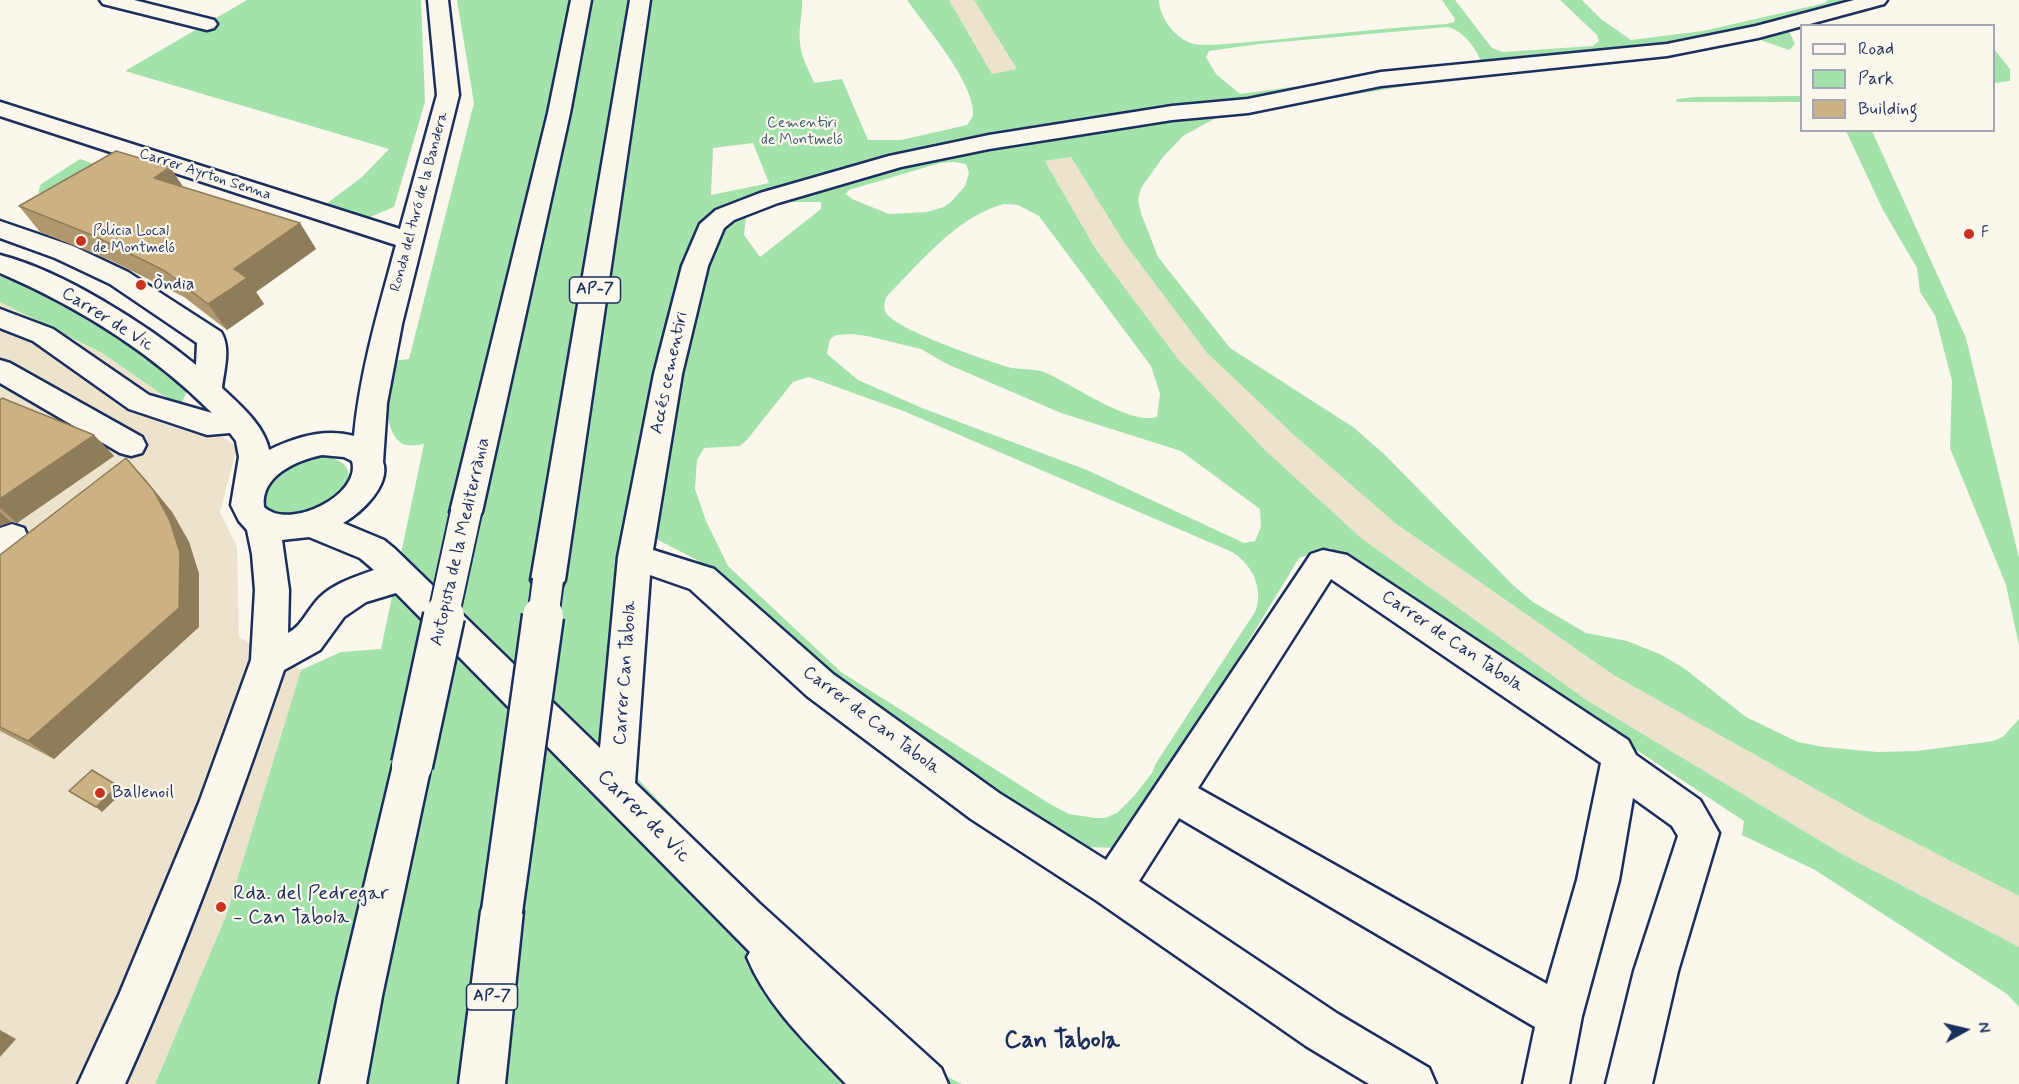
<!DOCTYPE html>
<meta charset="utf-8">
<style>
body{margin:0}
#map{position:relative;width:2019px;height:1084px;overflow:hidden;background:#fbf7ec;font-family:Mynerve,sans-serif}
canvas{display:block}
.legend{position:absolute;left:1800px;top:24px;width:195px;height:108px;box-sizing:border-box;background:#fbf7ec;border:2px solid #a1a7b3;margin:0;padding:8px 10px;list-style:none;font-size:18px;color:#1b2f5e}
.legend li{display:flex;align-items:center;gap:12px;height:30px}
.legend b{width:30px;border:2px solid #a1a7b3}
.north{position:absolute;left:1935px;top:1000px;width:60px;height:60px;-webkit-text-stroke:4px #fbf7ec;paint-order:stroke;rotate:82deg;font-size:16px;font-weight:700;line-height:24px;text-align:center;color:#1b2f5e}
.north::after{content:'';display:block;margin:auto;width:21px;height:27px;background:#1b2f5e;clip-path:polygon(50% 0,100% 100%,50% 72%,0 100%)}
</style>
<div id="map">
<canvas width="2019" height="1084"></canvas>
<ul class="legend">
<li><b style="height:8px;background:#fbf7ec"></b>Road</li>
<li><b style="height:16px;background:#a3e2ab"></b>Park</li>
<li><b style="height:16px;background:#ccb182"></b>Building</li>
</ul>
<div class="north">N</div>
</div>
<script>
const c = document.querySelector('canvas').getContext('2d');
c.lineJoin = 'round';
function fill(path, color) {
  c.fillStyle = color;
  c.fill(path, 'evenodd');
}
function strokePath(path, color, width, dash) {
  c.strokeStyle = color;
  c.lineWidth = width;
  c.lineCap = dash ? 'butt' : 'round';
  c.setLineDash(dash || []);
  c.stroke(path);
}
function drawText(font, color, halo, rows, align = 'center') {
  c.font = font + ' Mynerve,sans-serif';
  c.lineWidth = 4.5;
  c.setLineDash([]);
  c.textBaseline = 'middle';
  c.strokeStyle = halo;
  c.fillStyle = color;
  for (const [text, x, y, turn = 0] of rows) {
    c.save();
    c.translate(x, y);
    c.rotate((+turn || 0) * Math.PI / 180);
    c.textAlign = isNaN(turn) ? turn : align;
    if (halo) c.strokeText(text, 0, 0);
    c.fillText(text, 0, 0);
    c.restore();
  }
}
const built = new Path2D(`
 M949 0H974L1018 69 992 74Z
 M1071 157 1125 244 1207 353 1295 436 1395 523 1615 676 1867 818 2019 896V947L1842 854 1588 701 1361 538 1264 449 1178 359 1095 248 1045 161Z
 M0 302 102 353 237 447 220 512 237 547 239 637 301 670 226 916 155 1084H0Z`);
const green = new Path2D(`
 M247 0H421L425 102 394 207 370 217 326 204 362 177 389 149 125 71Z
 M457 0H802C803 15 798 28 800 43 801 58 809 69 814 83L842 79 868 140H901L967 125 973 116C976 84 925 26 907 0H949L992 74 1017 69 974 0H1159C1159 17 1176 40 1194 44 1209 47 1255 41 1272 40 1330 34 1388 28 1446 24L1454 22 1455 19 1442 0H1455L1492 48 1503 52 1593 46 1599 41 1597 35 1560 0H1582L1601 19 1631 40 1703 31 1825 3 1828 0H1890L1788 29 1795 44 1789 50 1752 37 1615 64 1435 81 1216 118 1183 136 1163 157 1141 188 1138 200 1141 213 1158 257 1230 348 1353 427 1383 453 1513 585 1533 602 1586 633 1627 641 1662 655 1685 669 1746 717 1798 742 1824 747 1877 752 1917 751 1993 741 2003 737 2019 719V896L1867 818 1615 676 1395 523 1295 436 1207 353 1125 244 1071 157 1045 161 1095 248 1178 359 1264 449 1361 538 1588 701 1842 854 2019 947V1007L2007 994 1815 870 1742 835 1744 821 1330 548 1299 558 1123 848 1079 847 829 682 697 560 654 538 635 776 792 940 935 1071 962 1084H155L226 916 301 670 341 652 381 649 424 444C417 445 407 447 401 443 379 426 390 384 393 361L409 359 474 103ZM1447 27C1462 30 1474 45 1480 59L1477 62 1240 94 1216 74 1206 57 1209 51 1259 44ZM753 143 769 183 711 195 713 148ZM954 162 966 164 969 173 965 186 953 200 944 207 927 212 889 214 852 199 846 194 849 190 940 163ZM770 202H821V209L760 257 744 235 746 218ZM1004 204 1018 205 1039 216 1151 366 1160 394 1157 417C1127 425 1073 384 1044 372 1032 368 1019 370 1008 367 985 360 897 330 886 313 883 307 884 302 887 296 921 262 956 217 1004 204ZM852 334 867 336 921 349 947 364 1061 413 1181 451 1260 509 1261 527 1255 541 1244 543 1087 470 922 408 858 380 827 354 830 339 836 335ZM809 377 906 412 1230 551C1251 562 1265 589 1255 612L1156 763 1152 773 1134 796 1117 813 1105 818H1095L1069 814 1050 804 841 672 728 566 706 521 695 489 697 460 704 448 740 446 746 441 793 382Z
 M1994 49 2010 69V81L1994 83Z
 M1801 96V102H1676L1677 99 1695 97Z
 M1846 131H1872L1966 338 2019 558V645L2006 585 1950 448 1952 381 1935 315 1920 292 1917 268 1883 210Z
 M80 159 129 176 38 193 41 184Z
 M0 276 97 315 190 384 180 407 102 353 0 302Z
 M327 457C391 471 297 542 265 507 255 474 303 457 327 457Z`);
const minor = new Path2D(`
 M100 0H134L214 20 217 24 214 28 207 30 103 4Z
 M428 0H448L459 95 402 324 387 403 383 462C391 485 361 513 343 523L384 540 395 549 600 748 618 557 654 374 682 266 700 224 716 210 760 193 889 156 989 135 1172 106 1248 99 1381 72 1667 44 1756 26 1854 0H1887L1884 4 1758 38 1667 56 1381 86 1248 113 1172 120 989 149 901 167 778 203 734 220 724 228 708 266 682 374 653 550 714 569 833 674 999 793 1106 860 1311 554 1323 550 1347 555 1628 740 1636 755 1700 800 1719 833 1678 971 1652 1084H1606L1634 971 1678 836 1672 826 1633 798 1619 880 1582 1016 1569 1084H1523L1535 1027 1179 818 1139 881 1338 1014 1429 1068 1436 1084H1369L1306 1046 1097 901 971 819 807 696 690 589 650 575 635 783 759 903 941 1068 948 1084H846C809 1045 768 1008 747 957L750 952 396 593 366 602 344 617 320 650 284 670C236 810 186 949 125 1084H78L119 995 199 803 251 660 255 590 252 554 247 530 239 521 231 505 239 457 236 441 230 433 207 435 129 409 33 341 0 328V309L53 329 149 395 212 413C151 352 79 307 0 273V255C63 271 146 324 196 365L197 343 110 284 55 258 0 238V221L73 246 128 272 221 332C231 348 224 370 222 388 240 405 264 425 269 450 295 437 326 428 354 436 360 371 379 308 396 245L0 116V102L400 229 437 95ZM322 455 344 457 352 461C362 495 289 531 264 507 260 476 297 460 322 455ZM309 537 360 558 374 570C355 577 334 583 319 598 308 609 302 626 288 633L289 590 282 540ZM1331 579 1601 763 1577 880 1547 984 1198 788Z
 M0 360 10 363 142 437 146 445 142 453 131 456 120 453 0 383Z
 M12 524 24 528 28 537C22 549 13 555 0 559V528Z`);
const highway = new Path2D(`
 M571 0H591L570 113 482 512 477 521 466 524 455 521 450 512 548 113Z
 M630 0H650L565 580 560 590 548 594 536 590 531 580Z
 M412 748 426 753 431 765 382 996 366 1084H320L338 996 393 765 398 753Z
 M502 890 517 896 523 911 505 1084H459L481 911 487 896Z`);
const highwayBridgeFar1 = new Path2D(`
 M443 618 466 512
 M543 618 548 580`);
const highwayBridge = new Path2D(`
 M412 765 444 616
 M502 911 543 616`);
const wall = new Path2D(`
 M170 167 183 187 300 223 316 249 256 292 264 304 227 330 184 297 112 261 40 232 19 206Z
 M0 400 94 435 114 456 17 523 11 522 0 526Z
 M126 458 145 479 172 512 189 542 199 574V627L54 759 0 731V555Z`);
const shadedWall = new Path2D(`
 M170 167 187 193 154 178Z
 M300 223 316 249 256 292 264 304 227 330 208 304 234 269Z
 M94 435 114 456 17 523 0 508V499Z
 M126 458 145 479 172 512 189 542 199 574V627L54 759 28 741Z
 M0 512 11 522 0 526Z
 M118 786 125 790 102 812 96 807Z
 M0 1030 16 1039 0 1057Z`);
const building = new Path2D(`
 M116 151 170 167 154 178 300 223 234 269 247 278 208 304 165 271 92 235 19 206Z
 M2 398 94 435 0 499V400Z
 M126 458 154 491 170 521 180 553 179 608 28 741 0 727V555Z
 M92 770 118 786 96 807 69 791Z`);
const markers = [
 [1969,234,6,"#c8321e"],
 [81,241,6,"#c8321e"],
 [141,285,6,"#c8321e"],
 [100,793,6,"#c8321e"],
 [221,907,6,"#c8321e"]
];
const farParknames = [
 ["Cementiri",802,124],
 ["de Montmeló",802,141]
];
const farStreetnames = [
 ["Carrer Ayrton Senna",205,175,18],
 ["Ronda del turó de la Bandera",420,202,-75]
];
const farPoinames = [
 ["Policia Local",93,232],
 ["de Montmeló",93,249],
 ["F",1981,234]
];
const shields = [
 [595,290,51],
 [492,997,51]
];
const shieldNames = [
 ["AP-7",595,290],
 ["AP-7",492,997]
];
const poiNames = [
 ["Òndia",153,285],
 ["Ballenoil",112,793]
];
const streetNames = [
 ["Carrer de Vic",107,320,32],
 ["Accés cementiri",670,373,-78],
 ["Autopista de la Mediterrània",461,542,-77],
 ["Carrer de Can Tabola",1452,642,34],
 ["Carrer Can Tabola",626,673,-86],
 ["Carrer de Can Tabola",871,721,37]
];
const nearStreetnames = [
 ["Carrer de Vic",643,817,45]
];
const nearPoinames = [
 ["Rda. del Pedregar",233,895],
 ["- Can Tabola",233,919]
];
const nearNeighbourhoodnames = [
 ["Can Tabola",1062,1042]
];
fill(built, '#ede2cc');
fill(green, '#a3e2ab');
strokePath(minor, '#1b2f5e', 5);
strokePath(highway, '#1b2f5e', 5);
fill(minor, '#fbf7ec');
fill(highway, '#fbf7ec');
strokePath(highwayBridgeFar1, '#1b2f5e', 34, []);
strokePath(highwayBridge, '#1b2f5e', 45, []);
strokePath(highwayBridgeFar1, '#fbf7ec', 30);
strokePath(highwayBridge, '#fbf7ec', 40);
fill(wall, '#af9870');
fill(shadedWall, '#8f7c5b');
fill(building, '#ccb182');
strokePath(building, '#8f7c5b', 1.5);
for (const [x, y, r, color] of markers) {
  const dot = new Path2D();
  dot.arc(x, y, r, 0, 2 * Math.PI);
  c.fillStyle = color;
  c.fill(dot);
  strokePath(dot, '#fbf7ec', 2);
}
drawText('15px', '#3d5c71', '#fbf7ec', farParknames);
drawText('15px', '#1b2f5e', '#fbf7ec', farStreetnames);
drawText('15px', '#1b2f5e', '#fbf7ec', farPoinames, 'left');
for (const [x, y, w] of shields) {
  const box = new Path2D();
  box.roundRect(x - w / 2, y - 13, w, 26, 4.5);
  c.fillStyle = '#fbf7ec';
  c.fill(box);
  strokePath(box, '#1b2f5e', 1.5);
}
drawText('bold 16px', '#1b2f5e', null, shieldNames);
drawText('18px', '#1b2f5e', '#fbf7ec', poiNames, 'left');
drawText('18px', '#1b2f5e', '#fbf7ec', streetNames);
drawText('21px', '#1b2f5e', '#fbf7ec', nearStreetnames);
drawText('21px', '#1b2f5e', '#fbf7ec', nearPoinames, 'left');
drawText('bold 24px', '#1b2f5e', '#fbf7ec', nearNeighbourhoodnames);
</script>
